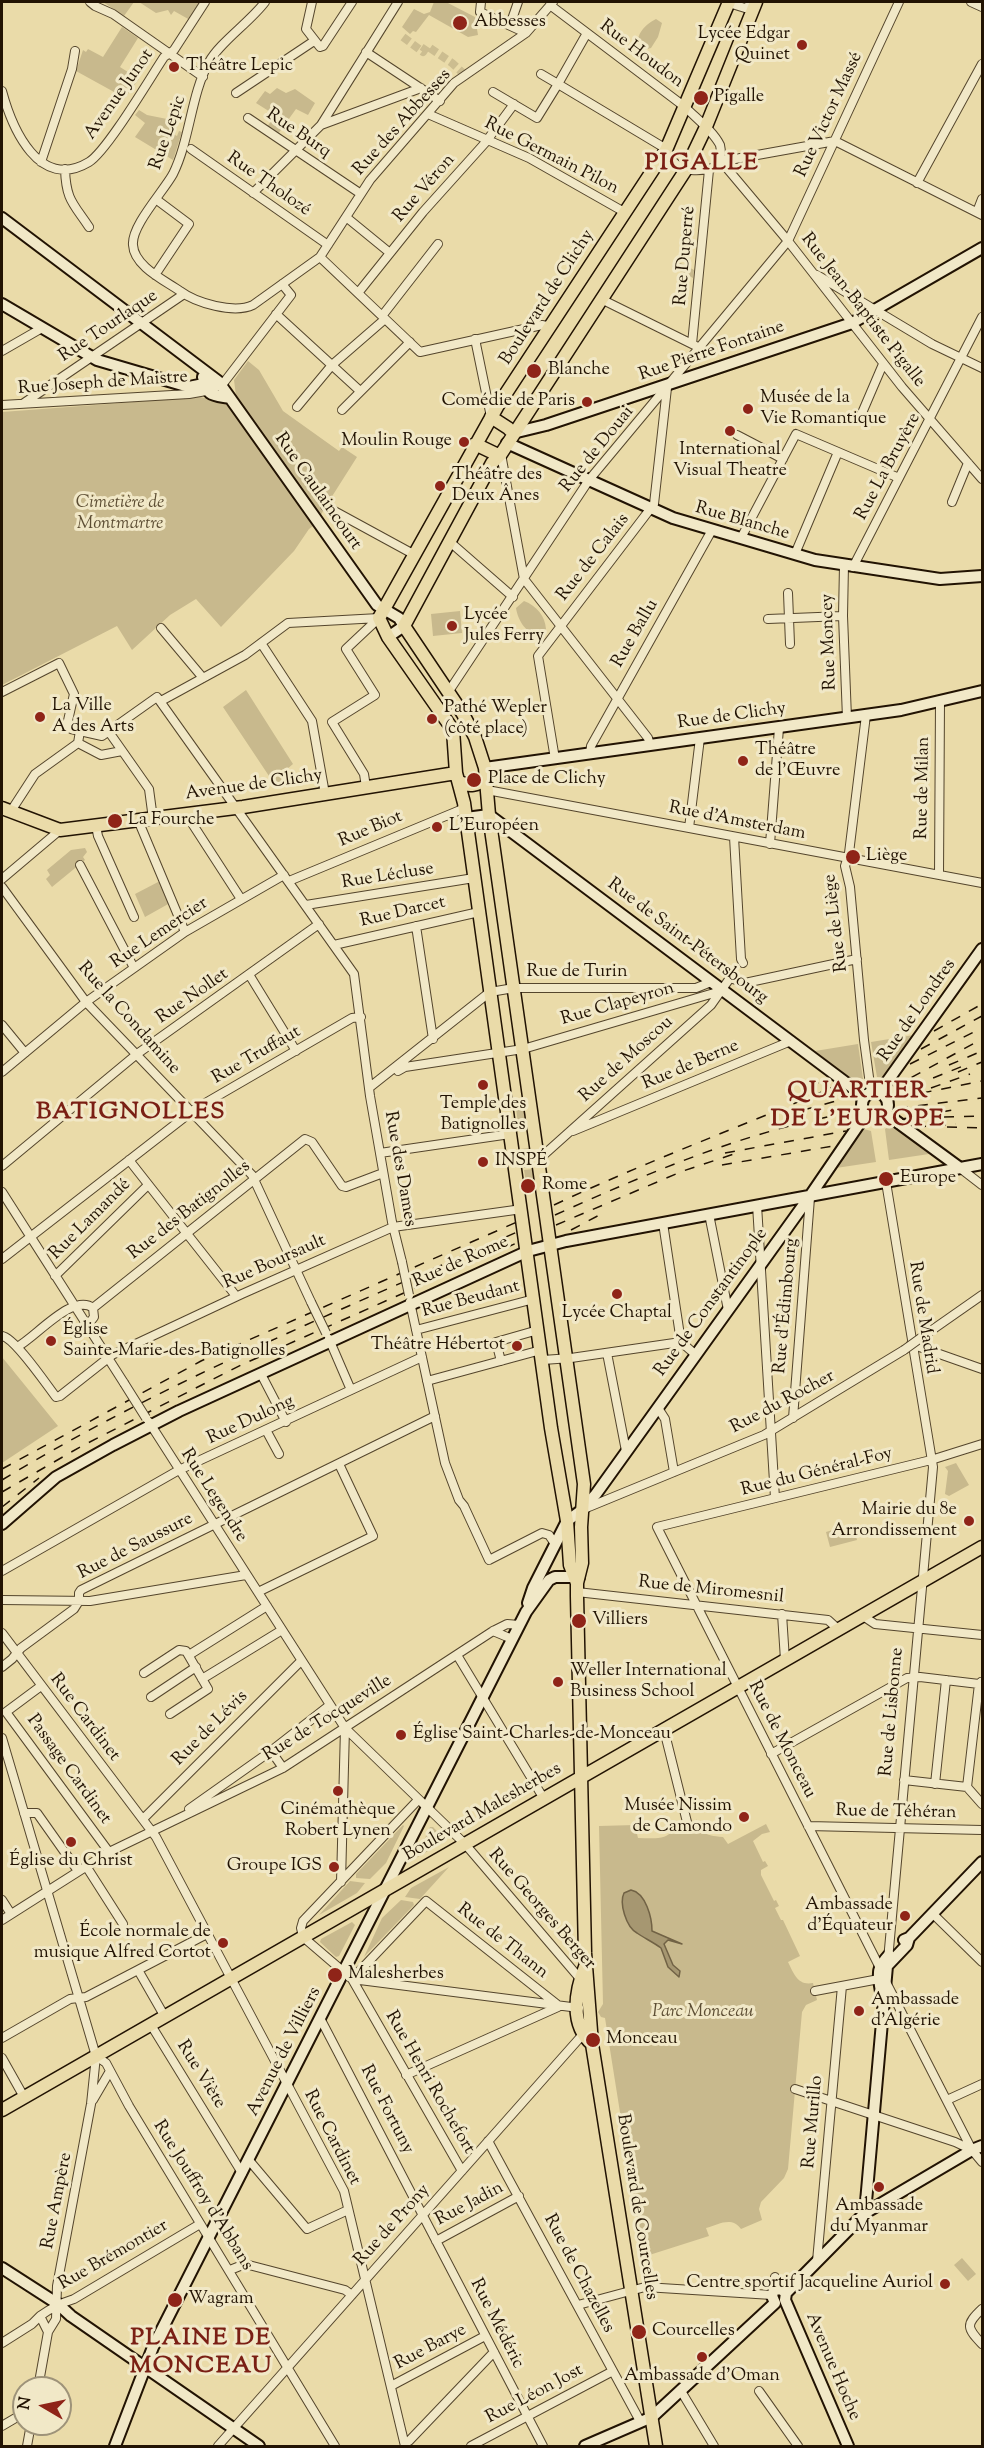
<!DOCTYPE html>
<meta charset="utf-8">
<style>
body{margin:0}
#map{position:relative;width:984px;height:2448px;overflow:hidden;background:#eadba9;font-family:"Sorts Mill Goudy",serif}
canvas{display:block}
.frame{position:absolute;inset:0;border:3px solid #221303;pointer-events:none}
.north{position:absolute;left:12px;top:2376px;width:60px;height:60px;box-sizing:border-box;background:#f1e8c7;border:2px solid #9e9379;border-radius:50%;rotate:279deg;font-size:16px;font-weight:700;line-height:24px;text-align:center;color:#221303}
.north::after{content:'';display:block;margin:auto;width:21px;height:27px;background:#8f2418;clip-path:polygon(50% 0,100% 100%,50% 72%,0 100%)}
</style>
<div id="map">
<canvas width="984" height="2448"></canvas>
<div class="frame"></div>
<div class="north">N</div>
</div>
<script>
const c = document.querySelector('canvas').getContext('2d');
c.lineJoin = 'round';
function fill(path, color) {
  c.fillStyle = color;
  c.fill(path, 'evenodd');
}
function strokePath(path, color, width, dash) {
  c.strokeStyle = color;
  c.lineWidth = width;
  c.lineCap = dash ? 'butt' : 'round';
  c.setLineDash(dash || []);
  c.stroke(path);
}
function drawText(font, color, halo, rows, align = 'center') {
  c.font = font + ' "Sorts Mill Goudy",serif';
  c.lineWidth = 6;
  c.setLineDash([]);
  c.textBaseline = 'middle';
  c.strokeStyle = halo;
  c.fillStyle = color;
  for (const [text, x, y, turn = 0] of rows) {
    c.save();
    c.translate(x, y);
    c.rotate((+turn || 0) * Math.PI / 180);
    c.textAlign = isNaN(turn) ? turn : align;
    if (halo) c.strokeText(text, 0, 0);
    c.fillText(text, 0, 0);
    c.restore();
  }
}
const green = new Path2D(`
 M103 2H134L124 16Z
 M139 2H202L190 20 174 11 171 15 168 10 156 13Z
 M434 2H446L475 17 478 35 468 37 429 15 416 32 413 31 410 34 402 27 414 9 424 14 430 12Z
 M656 19 662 23 658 37 651 48 640 51C633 37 644 25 656 19Z
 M122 27 138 38 120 67 139 79 125 98 76 71 83 50 86 52 88 49 103 57Z
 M277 88 286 93 295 89 315 103 308 115 296 109 278 134 267 127 275 115 256 103 265 91 270 94Z
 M139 110 147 115 167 119 166 122 170 124V126L176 128 175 135 177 136 179 131 182 132 173 160 135 137 145 123 135 115Z
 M675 260 694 270 693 278 672 267Z
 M248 361 259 370 283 411 339 451 342 447 357 457 324 509 317 523 309 529 294 551 221 627 196 599 170 615 132 650 117 626 2 685V412L201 397 225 404 236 396 234 380Z
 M524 601C537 606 545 616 546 629L542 635C527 636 518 621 516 608Z
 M460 611 462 633 433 636 431 614Z
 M246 690 293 764 286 770 295 785 277 788 223 707Z
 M85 848 87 852 83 857 85 860 52 887 46 879 50 875 47 870 71 850Z
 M160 881 170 903 145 917 135 894Z
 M914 1035 883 1078 877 1077 871 1042Z
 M858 1044 863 1079 857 1083 815 1051Z
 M524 1107 526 1123 518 1124 516 1108Z
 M891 1125 929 1154 889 1160 885 1129Z
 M864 1129 871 1131 876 1162 836 1168Z
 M529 1148 532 1167 524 1168 521 1149Z
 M533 1169V1187L527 1188 524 1170Z
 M2 1357 58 1426 2 1463Z
 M956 1463 969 1485 949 1496 945 1494 948 1471 945 1467Z
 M853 1524 857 1540 830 1547 826 1532Z
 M696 1819C706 1834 702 1835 723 1837L728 1844 766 1824 770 1832 762 1834 753 1841 763 1862 765 1861 768 1866 761 1870V1875L774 1901 776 1900 779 1906 775 1908 781 1920H783L800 1956 788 1962C794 1974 798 1986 813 1983L817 2000 806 2005 802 2012 788 2169 784 2178 761 2202 759 2209 762 2220 741 2229C732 2216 719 2224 706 2228L709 2236 643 2257 605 2018 601 2017 598 2012 603 2004 599 1826 635 1825 638 1838C652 1838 666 1841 674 1829L697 1823Z
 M403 1825 404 1826 386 1863 370 1879 356 1878V1874Z
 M430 1827H433L446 1841 416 1858Z
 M449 1867 420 1899 405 1897 411 1888Z
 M350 1881 365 1883 357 1893 319 1915Z
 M401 1900 413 1902 414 1905 364 1957 382 1918Z
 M352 1922 355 1925 339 1956 336 1957 320 1942 321 1939Z
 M962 2258 976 2274 968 2281 954 2265Z`);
const water = new Path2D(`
 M631 1890C646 1893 652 1918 652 1931L682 1944 668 1940 664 1944 673 1965 680 1971 679 1977 668 1967 661 1948C653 1942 644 1938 637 1933 626 1927 619 1903 624 1893Z`);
const streetTunnel = new Path2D(`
 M403 37 423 52 427 46 452 63 465 75`);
const street = new Path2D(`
 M90 2 95 6 113 14 203 77
 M265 2C250 22 219 43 209 62 191 94 190 140 173 174 163 192 131 226 133 245 134 266 164 280 180 291 196 303 234 314 253 305L320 257 370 180 454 83 526 33 553 2
 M312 2 306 29 320 47 323 46 352 2
 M481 2 480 12 526 33
 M731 2 732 4 745 8 756 2
 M971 2 982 7
 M510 25 518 2
 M366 52 440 101
 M541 74 558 84 587 33
 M2 91C12 128 39 192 89 162 107 151 150 78 164 57L174 50 205 2
 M493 92 537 118 558 84 663 147C671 155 670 162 682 168 687 171 685 169 691 170 709 171 725 169 720 145 713 131 697 119 685 107L550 5
 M236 93 314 41
 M428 114 529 158 626 213
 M248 118 361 194
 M321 125 398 2
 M191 149 328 245
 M720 160 788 241 902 387 982 479
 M720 160 735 159 835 141 982 215
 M41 162 72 69 75 51
 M65 169C66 200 73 203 89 227
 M917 183 982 64
 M253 193 321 125 421 88
 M977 212 982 199
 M346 217 390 253
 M320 257 420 352 542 325 551 327
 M155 275 189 224 157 200
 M817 275 932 344 982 368
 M358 293 423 212 485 143 514 104
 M601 299 696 346
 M276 314 360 391
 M382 316 438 244
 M475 339 491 417
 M692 344 709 170
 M2 351 42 328
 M24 403 184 294
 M2 405 189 394 206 391 222 385 291 295 282 284
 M297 407 332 365 385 319
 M342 410 410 342
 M859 420 883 364
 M737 435 783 459
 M501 454 524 579 648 738 650 745
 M952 502 968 463
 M325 506 415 555
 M741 538 796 434 899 478
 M450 542 513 597
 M795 554 838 452
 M844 565 843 616 847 718
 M853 567 982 317
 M788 593 790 644
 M768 619 843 616
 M161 628 203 678
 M261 643 312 721 325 794
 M449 691 589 480 788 241 899 2
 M2 692 59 663 74 694 67 725 71 729 102 736 157 697 354 974 370 1096 392 1222 402 1262
 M161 701 245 655 288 623 379 618
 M866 715 849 853 845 866 850 887 864 1040 871 1092
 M109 732 149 789 153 819
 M78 743 101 755 122 751
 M590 754 591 746 712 530
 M555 759 538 656 654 504 667 388
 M366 787 364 774 332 722 375 695 346 649 379 618
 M487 790 982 883
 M11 811 35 774 78 743 80 731
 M186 814 241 899
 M138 820 185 932
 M96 826 98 836 134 917
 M689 828 700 738
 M734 837 741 959 743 963
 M770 844 779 728
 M80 865 134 968
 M939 875 940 701
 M2 879 60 830
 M289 881 465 808
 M2 887 86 1002 252 1175 311 1302
 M306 905 474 878
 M416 926 433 1039
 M334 945 479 912
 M250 976 296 1051
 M2 1025 25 1053
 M398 1071 405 1067 523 1049 714 993 720 989
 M2 1072 86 1002 185 932 284 875
 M370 1087 490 992 514 988H696L711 982
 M573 1131 791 1041
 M380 1153 510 1134
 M129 1160 236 1296
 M538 1160 711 1005 730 978 745 983 857 959
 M2 1166 137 1054 319 924
 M960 1168 982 1185
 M886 1182 933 1467 888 1960
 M2 1192 124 1383
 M757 1205 775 1498
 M709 1214 728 1310
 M663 1223 681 1342
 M2 1259 195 1109 352 1018 361 1017
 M55 1276 148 1185
 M410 1302 445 1463 459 1500 464 1506 489 1560 542 1533 549 1535 555 1544
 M93 1308 305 1139 312 1142 342 1186 346 1187 383 1173
 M416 1330 534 1299
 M2 1336C15 1338 46 1384 56 1397L60 1396 112 1355 242 1294 393 1227 522 1209
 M922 1337 982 1295
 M329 1339 351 1390
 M681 1342 696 1355
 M911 1344 982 1369
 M17 1347C35 1338 73 1292 93 1308L94 1317 87 1326
 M607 1353 626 1451
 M543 1360 571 1358 681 1342
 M501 1361 496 1342 538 1330
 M261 1374 286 1422
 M427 1381 541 1350
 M658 1408 665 1419 674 1472
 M793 1418 810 1198
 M149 1422 345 1728 465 1844 582 1981
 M266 1430 279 1454
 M584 1509 764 1435 904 1350
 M2 1571 179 1470 422 1357
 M258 1592 373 1536 339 1464
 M577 1592 828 1620 839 1630
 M2 1600 90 1601 246 1575
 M782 1614 785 1660
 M863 1616 875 1624 982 1635
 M493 1631 512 1639
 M2 1633 156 1837 344 2191 405 2446
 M189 1655 267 1606
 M457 1655 544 1799
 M2 1667 12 1659 21 1648 74 1609 79 1601V1593L81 1590 435 1416
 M144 1673 179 1650 186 1651 208 1689 170 1714
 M202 1679 282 1630
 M981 1682 979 1684 967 1787 982 1804
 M41 1686 6 1712 109 1852
 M151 1697 196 1667
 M664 1730 688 1826
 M2 1738 96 2056 91 2104 57 2286 56 2319 48 2332 38 2388
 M771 1754 907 1678 920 1677 979 1684
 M283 1768 271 1751 330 1705
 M904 1780 967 1787
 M935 1784 946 1680
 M418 1800 303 1921 301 1928 303 1937 352 1979 462 2171
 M189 1809 271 1751
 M24 1813H37L78 1871
 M143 1819 301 1661
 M808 1826 982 1830
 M86 1866 123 1924
 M341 1882 345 1728
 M2 1900 11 1914
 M933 1914 982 1962
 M2 1920 109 1852 283 1768 493 1631 507 1624 519 1625
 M879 1966 657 1527 931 1460 982 1444
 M138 1970 165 2017
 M352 1979 426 1901 559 2006
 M352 1979 579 2008
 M815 1991 879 1979 886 1982 972 2150 982 2162
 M320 2018 543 2446
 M151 2025 242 2173
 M2 2038 70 1999 86 1997 207 1934
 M96 2056 106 2063 129 2106 335 2446
 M2 2058 24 2097
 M406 2075 558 2007
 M795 2089 955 2142 972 2150
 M93 2100 110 2071
 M947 2100 982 2084
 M488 2141 640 2421
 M248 2159 307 2229 348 2210
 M436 2241 519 2196
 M817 2261 842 1986
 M230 2270 245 2264 345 2290 352 2295
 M775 2277 779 2289
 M578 2305 645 2287 772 2295
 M982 2309C965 2325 967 2328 982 2344
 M48 2332 40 2316C51 2308 61 2303 74 2299L200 2224
 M2 2343 32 2324 40 2316
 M391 2386 485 2336
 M681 2391 714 2446
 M759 2391 798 2446
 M2 2426 24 2413
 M404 2442 409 2441 494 2352
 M27 2446 31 2424
 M218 2446 585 2032
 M471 2446 613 2371`);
const secondary = new Path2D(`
 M2 218 218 381 377 605 399 618 404 626 388 637
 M2 304 97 360 189 387 218 381
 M203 377C207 397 212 395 230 398
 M513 433 546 425 852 323 982 248
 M507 443 673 518 815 560 940 579 982 576
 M485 768 901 710 982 691
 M466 818 489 815 865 1097
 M862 1105a13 13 0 1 1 26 0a13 13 0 1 1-26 0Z
 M879 1093 982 949
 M885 1113 960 1168
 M2 1524 56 1477 113 1445 179 1411 528 1251 566 1241 982 1164
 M528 1603 533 1588 567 1521 582 1510 596 1494 810 1196 866 1114
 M904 1940 909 1938 982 1862
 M881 1992C878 1973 876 1969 889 1955
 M865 2213 887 1966 907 1945 909 1938
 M2 2268 58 2304 71 2316 259 2446
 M786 2293 865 2213 972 2150 982 2146
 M786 2293 785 2300 848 2446
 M775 2303 772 2296 774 2290 781 2289 786 2293
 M115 2446 153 2347 526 1612 549 1580 555 1577H579
 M585 2446 652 2417 775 2303`);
const primary = new Path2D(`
 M491 417 508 428 513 433
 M475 444 498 455
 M460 782C469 787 478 786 485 778
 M2 808 60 830 243 807 456 773
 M577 1583 570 1565 567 1521 551 1428 464 803 456 773 453 730 388 637 379 618 497 407 666 150 729 2
 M585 1967C575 1992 570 2025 592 2044
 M2 2110 982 1547
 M656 2446 592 2044 585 1953 577 1596V1583L582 1563 581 1527 584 1484 489 815 485 768 475 737 463 714 404 626 492 463 501 454 685 171 705 129 756 2`);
const rail = new Path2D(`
 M934 1031 982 1004
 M921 1049 982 1016
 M910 1064 982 1028
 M949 1065 982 1051
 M958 1072 982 1062
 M809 1086 828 1079
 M894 1087 982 1039
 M931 1088 970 1074
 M896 1093 963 1066
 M902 1097 982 1081
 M898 1108 982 1098
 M786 1115 850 1097
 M944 1117 982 1116
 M902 1119 953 1110
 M916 1127 956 1124
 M947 1127 982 1128
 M725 1153 846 1131
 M722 1165 833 1146
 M554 1205C647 1161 743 1126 838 1085
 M555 1215C653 1171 746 1131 853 1112
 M556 1225 683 1171 734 1154
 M571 1230 605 1212
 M2 1469 201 1361 517 1222
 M2 1480C165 1381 344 1309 517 1232
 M2 1492 80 1447 241 1365 519 1242
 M2 1507 39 1478`);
const streetBridge = new Path2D(`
 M402 1262 409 1295
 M311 1302 326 1333
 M904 1350 922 1337
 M124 1383 146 1418`);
const markers = [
 [460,23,8,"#8f2418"],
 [802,45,6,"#8f2418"],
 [174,67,6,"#8f2418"],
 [701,98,8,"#8f2418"],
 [534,371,8,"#8f2418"],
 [587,402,6,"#8f2418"],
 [748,409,6,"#8f2418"],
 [730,431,6,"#8f2418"],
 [464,442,6,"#8f2418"],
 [440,486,6,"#8f2418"],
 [452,626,6,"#8f2418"],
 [40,717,6,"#8f2418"],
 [432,719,6,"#8f2418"],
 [743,761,6,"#8f2418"],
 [474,780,8,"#8f2418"],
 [115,821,8,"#8f2418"],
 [437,827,6,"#8f2418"],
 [853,857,8,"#8f2418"],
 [483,1085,6,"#8f2418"],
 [483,1162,6,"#8f2418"],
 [886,1179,8,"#8f2418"],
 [528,1186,8,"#8f2418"],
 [617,1294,6,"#8f2418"],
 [51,1341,6,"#8f2418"],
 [517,1346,6,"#8f2418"],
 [969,1521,6,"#8f2418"],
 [579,1621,8,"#8f2418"],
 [558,1682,6,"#8f2418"],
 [401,1735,6,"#8f2418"],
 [338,1791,6,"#8f2418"],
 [744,1817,6,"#8f2418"],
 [71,1842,6,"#8f2418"],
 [334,1867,6,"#8f2418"],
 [905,1916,6,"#8f2418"],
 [223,1943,6,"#8f2418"],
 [335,1975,8,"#8f2418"],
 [859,2011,6,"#8f2418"],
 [593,2040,8,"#8f2418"],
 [879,2187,6,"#8f2418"],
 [945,2284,6,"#8f2418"],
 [175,2300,8,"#8f2418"],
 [639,2332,8,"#8f2418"],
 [702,2357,6,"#8f2418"]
];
const poiNames = [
 ["Abbesses",474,23],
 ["Lycée Edgar",790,35,"right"],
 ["Quinet",790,56,"right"],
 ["Théâtre Lepic",186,67],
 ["Pigalle",714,98],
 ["Blanche",548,371],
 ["Musée de la",760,399],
 ["Vie Romantique",760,420],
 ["Comédie de Paris",575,402,"right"],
 ["Moulin Rouge",452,442,"right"],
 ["International",730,451,"center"],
 ["Visual Theatre",730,472,"center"],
 ["Théâtre des",452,476],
 ["Deux Ânes",452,497],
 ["Lycée",464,616],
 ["Jules Ferry",464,637],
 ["La Ville",52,707],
 ["A des Arts",52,728],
 ["Pathé Wepler",444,709],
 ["(côté place)",444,730],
 ["Théâtre",755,751],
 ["de l'Œuvre",755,772],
 ["Place de Clichy",488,780],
 ["La Fourche",128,821],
 ["L'Européen",449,827],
 ["Liège",866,857],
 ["Temple des",483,1105,"center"],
 ["Batignolles",483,1126,"center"],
 ["INSPÉ",495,1162],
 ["Europe",900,1179],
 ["Rome",542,1186],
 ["Lycée Chaptal",617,1314,"center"],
 ["Église",63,1331],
 ["Sainte-Marie-des-Batignolles",63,1352],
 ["Théâtre Hébertot",505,1346,"right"],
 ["Mairie du 8e",957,1511,"right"],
 ["Arrondissement",957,1532,"right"],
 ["Villiers",592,1621],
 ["Weller International",570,1672],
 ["Business School",570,1693],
 ["Église Saint-Charles-de-Monceau",413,1735],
 ["Musée Nissim",732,1807,"right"],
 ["de Camondo",732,1828,"right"],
 ["Cinémathèque",338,1811,"center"],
 ["Robert Lynen",338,1832,"center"],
 ["Église du Christ",71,1862,"center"],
 ["Groupe IGS",322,1867,"right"],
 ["Ambassade",893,1906,"right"],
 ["d'Équateur",893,1927,"right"],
 ["École normale de",211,1933,"right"],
 ["musique Alfred Cortot",211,1954,"right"],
 ["Malesherbes",348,1975],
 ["Ambassade",871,2001],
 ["d'Algérie",871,2022],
 ["Monceau",606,2040],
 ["Ambassade",879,2207,"center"],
 ["du Myanmar",879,2228,"center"],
 ["Centre sportif Jacqueline Auriol",933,2284,"right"],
 ["Wagram",188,2300],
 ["Courcelles",652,2332],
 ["Ambassade d'Oman",702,2377,"center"]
];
const streetNames = [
 ["Rue Houdon",641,55,37],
 ["Avenue Junot",120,95,-55],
 ["Rue Victor Massé",830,115,-65],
 ["Rue des Abbesses",403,123,-48],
 ["Rue Lepic",169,133,-71],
 ["Rue Burq",298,134,34],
 ["Rue Germain Pilon",551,157,27],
 ["Rue Tholozé",268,185,35],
 ["Rue Véron",425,189,-49],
 ["Rue Duperré",686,256,-85],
 ["Boulevard de Clichy",548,298,-57],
 ["Rue Jean-Baptiste Pigalle",862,311,52],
 ["Rue Tourlaque",109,327,-34],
 ["Rue Pierre Fontaine",712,352,-19],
 ["Rue Joseph de Maistre",103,384,-4],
 ["Rue de Douai",598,450,-51],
 ["Rue La Bruyère",889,467,-62],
 ["Rue Caulaincourt",317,492,55],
 ["Rue Blanche",742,522,16],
 ["Rue de Calais",594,558,-52],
 ["Rue Ballu",636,634,-60],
 ["Rue Moncey",830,642,-92],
 ["Rue de Clichy",732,717,-8],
 ["Avenue de Clichy",254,786,-8],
 ["Rue de Milan",924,788,-89],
 ["Rue d'Amsterdam",737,822,11],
 ["Rue Biot",371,830,-23],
 ["Rue Lécluse",388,877,-9],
 ["Rue Darcet",403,913,-13],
 ["Rue de Liège",837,923,-97],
 ["Rue Lemercier",160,934,-34],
 ["Rue de Saint-Pétersbourg",687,942,37],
 ["Rue de Turin",577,973],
 ["Rue Nollet",193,997,-35],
 ["Rue Clapeyron",618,1005,-16],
 ["Rue de Londres",918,1011,-55],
 ["Rue la Condamine",128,1019,48],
 ["Rue Truffaut",257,1056,-30],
 ["Rue de Moscou",627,1060,-42],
 ["Rue de Berne",691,1066,-23],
 ["Rue des Dames",399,1169,80],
 ["Rue des Batignolles",190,1211,-38],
 ["Rue Lamandé",91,1220,-45],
 ["Rue Boursault",275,1263,-24],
 ["Rue de Rome",461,1263,-24],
 ["Rue Beudant",471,1300,-15],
 ["Rue de Constantinople",712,1303,-54],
 ["Rue d'Édimbourg",787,1306,-85],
 ["Rue de Madrid",922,1318,81],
 ["Rue du Rocher",783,1403,-28],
 ["Rue Dulong",251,1421,-25],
 ["Rue du Général-Foy",817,1473,-14],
 ["Rue Legendre",213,1496,57],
 ["Rue de Saussure",136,1547,-27],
 ["Rue de Miromesnil",711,1591,6],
 ["Rue de Lisbonne",893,1712,-85],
 ["Rue Cardinet",84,1718,53],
 ["Rue de Tocqueville",328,1719,-32],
 ["Rue de Lévis",211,1729,-45],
 ["Rue de Monceau",781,1740,63],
 ["Passage Cardinet",68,1770,54],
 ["Boulevard Malesherbes",483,1813,-30],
 ["Rue de Téhéran",896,1813,1],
 ["Rue Georges Berger",541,1910,49],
 ["Rue de Thann",502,1942,38],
 ["Avenue de Villiers",285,2052,-63],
 ["Rue Viète",200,2075,58],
 ["Rue Henri Rochefort",429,2083,60],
 ["Rue Fortuny",386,2110,63],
 ["Rue Murillo",814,2122,-85],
 ["Rue Cardinet",331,2138,63],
 ["Rue Jouffroy d'Abbans",202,2196,58],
 ["Rue Ampère",58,2201,-79],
 ["Rue Jadin",470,2205,-28],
 ["Boulevard de Courcelles",636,2207,81],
 ["Rue de Prony",393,2226,-48],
 ["Rue Brémontier",114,2256,-30],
 ["Rue de Chazelles",578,2274,62],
 ["Rue Médéric",496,2324,63],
 ["Rue Barye",431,2348,-28],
 ["Avenue Hoche",832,2367,67],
 ["Rue Léon Jost",535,2395,-28]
];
const parkNames = [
 ["Cimetière de",120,504],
 ["Montmartre",120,525],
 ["Parc Monceau",703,2013]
];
const districtNames = [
 ["PIGALLE",702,165],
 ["QUARTIER",858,1093],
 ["DE L'EUROPE",858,1121],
 ["BATIGNOLLES",131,1114],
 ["PLAINE DE",201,2340],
 ["MONCEAU",201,2368]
];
fill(green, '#c8b98d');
fill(water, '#a69771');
strokePath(water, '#716245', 1.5);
strokePath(streetTunnel, '#ccbd90', 8, [8, 4]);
strokePath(street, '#54452c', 10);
strokePath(secondary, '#221303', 14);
strokePath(primary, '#221303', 15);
strokePath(street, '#f1e8c7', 8);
strokePath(secondary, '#f1e8c7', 10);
strokePath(primary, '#eadba9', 12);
strokePath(rail, '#221303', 1.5, [10, 10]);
strokePath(streetBridge, '#54452c', 10, []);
strokePath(streetBridge, '#f1e8c7', 8);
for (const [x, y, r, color] of markers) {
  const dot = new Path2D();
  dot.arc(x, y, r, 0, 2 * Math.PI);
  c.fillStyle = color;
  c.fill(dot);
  strokePath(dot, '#f1e8c7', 2);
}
drawText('18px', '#221303', '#f1e8c7', poiNames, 'left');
drawText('18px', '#221303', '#f1e8c7', streetNames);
drawText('italic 18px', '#5c4d33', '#f1e8c7', parkNames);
c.letterSpacing = '1.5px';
drawText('bold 24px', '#7a1f14', '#f1e8c7', districtNames);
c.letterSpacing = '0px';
</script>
